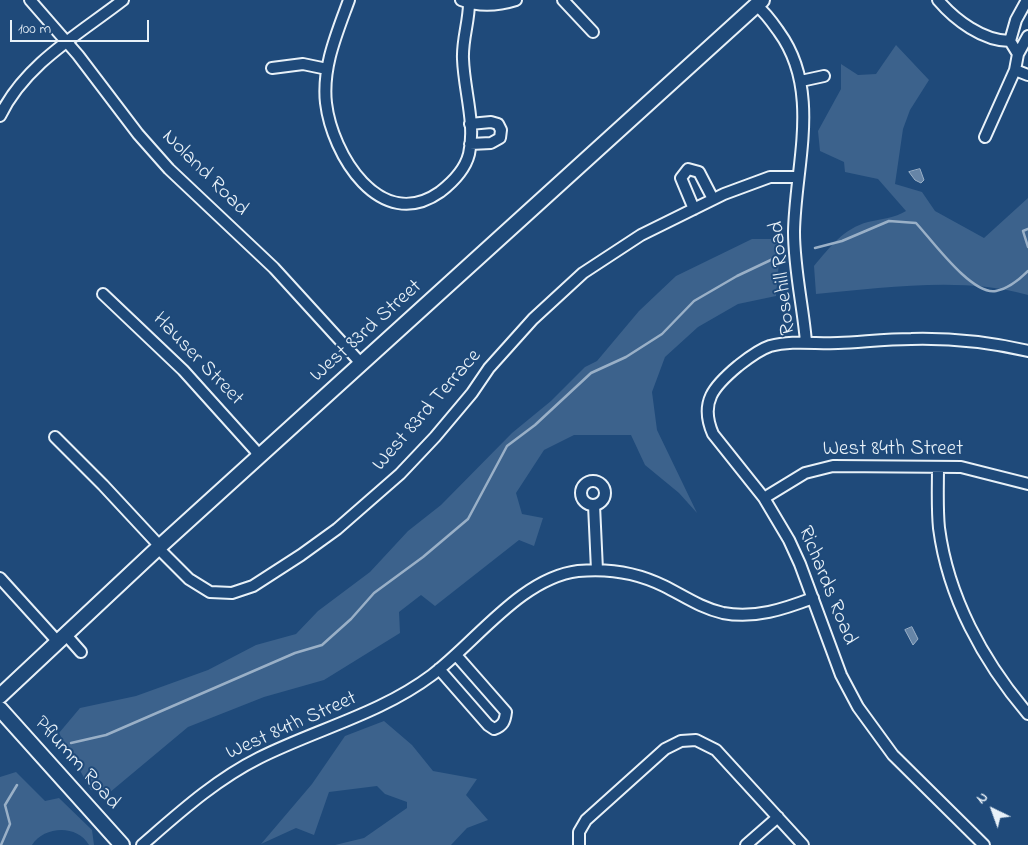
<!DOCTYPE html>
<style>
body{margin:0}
#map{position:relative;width:1028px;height:845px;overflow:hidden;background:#1f4a7a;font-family:"Indie Flower",sans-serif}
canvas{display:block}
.north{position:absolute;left:968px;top:785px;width:50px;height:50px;-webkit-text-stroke:4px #1f4a7a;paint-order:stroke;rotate:318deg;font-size:14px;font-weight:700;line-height:20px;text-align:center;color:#e8f1f8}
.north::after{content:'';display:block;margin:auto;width:18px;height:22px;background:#e8f1f8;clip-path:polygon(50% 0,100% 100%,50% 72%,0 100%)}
.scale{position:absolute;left:10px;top:20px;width:139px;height:22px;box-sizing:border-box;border:2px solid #e8f1f8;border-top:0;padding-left:6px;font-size:15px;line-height:18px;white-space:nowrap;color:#e8f1f8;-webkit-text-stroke:4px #1f4a7a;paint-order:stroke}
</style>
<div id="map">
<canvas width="1028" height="845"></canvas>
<div class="north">N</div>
<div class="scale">100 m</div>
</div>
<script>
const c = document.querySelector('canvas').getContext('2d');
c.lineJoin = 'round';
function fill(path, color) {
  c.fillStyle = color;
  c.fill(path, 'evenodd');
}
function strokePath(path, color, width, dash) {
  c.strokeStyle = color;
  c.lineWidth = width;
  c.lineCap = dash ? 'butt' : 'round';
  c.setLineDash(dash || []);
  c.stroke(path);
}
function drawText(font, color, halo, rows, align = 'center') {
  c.font = font + ' "Indie Flower",sans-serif';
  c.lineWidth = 4;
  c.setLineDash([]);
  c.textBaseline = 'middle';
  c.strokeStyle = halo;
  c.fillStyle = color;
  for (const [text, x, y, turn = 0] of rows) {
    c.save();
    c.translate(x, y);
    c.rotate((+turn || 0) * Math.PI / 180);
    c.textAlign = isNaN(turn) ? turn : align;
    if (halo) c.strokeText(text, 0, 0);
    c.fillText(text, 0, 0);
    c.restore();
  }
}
const green = new Path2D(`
 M896 45 929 80 910 110 903 129 895 184 922 192 935 211 984 238 1028 198V295C964 276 882 288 816 294L814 266C829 248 844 228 868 222 881 219 895 218 906 211L878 179 845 172 844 162 820 151 818 131 841 89V64L858 75 876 74Z
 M752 239H781L776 296 738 304 698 327 665 357 652 392 657 430 697 513 679 493 645 465 631 435H574L544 450 516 493 522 514 543 518 534 546 519 540 435 606 421 595 399 612 400 633 324 680 264 697 188 727 109 793 91 790 59 733 80 708 136 696 208 670 256 645 296 634 318 611 370 572 408 531 441 505 512 433 551 401 585 367 597 361 639 311 676 276Z
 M384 721 412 745 433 771 477 779 466 795 488 820 467 828 451 845H335L364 838 407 808V802L385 794 377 786 329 792 314 835 296 828 261 844 312 784 345 736Z
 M16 772 45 801 59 798 92 830 94 845H89C77 824 44 826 32 845H0V777Z`);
const water = new Path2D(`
 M920 169 924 180 921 183 915 180 909 172Z
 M912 627 918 639 913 645 905 630Z`);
const stream = new Path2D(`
 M1028 229 1023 231 1028 247
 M815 248 842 241 889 221 916 223C931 239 972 296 996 291 1007 289 1020 279 1028 271
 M71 743 106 735 295 653 322 645 351 619 374 593 423 557 468 519 507 446 535 425 591 373 626 357 662 334 694 301 737 276 775 258
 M1 845 10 824 5 805 17 785`);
const street = new Path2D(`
 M30 0 78 55 138 134 169 169 274 268 357 359 360 366
 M349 0C337 33 322 67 326 103 332 154 380 234 440 192 453 182 465 170 469 154 476 124 464 90 463 59 462 40 469 22 469 3
 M461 0C479 7 497 6 516 0
 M563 0 593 32
 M938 0C955 20 983 41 1010 41
 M757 6C766 13 772 22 779 32 822 91 795 166 794 232 794 269 803 306 806 342
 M1010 41 1016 20 1027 0
 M1018 54 1028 36
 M272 68 303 64 327 69
 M1015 70 1028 75
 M801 81 824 76
 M0 116C25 64 79 34 123 0
 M470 124 491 122 498 124 501 130 500 138 491 143 470 144
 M985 137 1015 70 1018 54 1010 41
 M694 209 681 178 688 169 699 172 713 199
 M103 294 183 370 255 450 259 457
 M55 437 103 485 156 542 158 548 189 579 210 592 232 593 253 586 301 555 337 529 400 474 435 437 472 393 489 368 533 319 583 273 641 235 724 194 770 177H797
 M938 467C938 487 937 508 939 528 948 597 983 661 1028 714
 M581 493a12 12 0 1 1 24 0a12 12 0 1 1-24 0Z
 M764 498 805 473 833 466 961 467 1028 484
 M594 505 597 570
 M0 578 58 642
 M66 635 81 652
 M439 669 488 725 494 729C503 726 505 721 506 712L456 655
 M142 845C179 813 215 780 259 758 317 729 380 714 432 675 476 642 521 578 578 571 609 568 636 572 664 586 684 596 701 608 723 613 755 619 784 609 813 598
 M579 845V832L586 820 665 749 681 741 696 740 716 750 803 845
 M746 845 778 817
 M984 845 893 755 858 707 841 675 800 564 789 540 764 498 713 434C699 402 714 386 738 366 747 359 758 350 770 346 792 340 816 344 838 343 862 342 886 339 911 339 950 338 989 342 1028 351`);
const secondary = new Path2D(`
 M0 696 158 548 762 0
 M0 709 122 845`);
const streetNames = [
 ["Noland Road",204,174,45],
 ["Rosehill Road",784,278,-96],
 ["West 83rd Street",367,332,-42],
 ["Hauser Street",197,360,46],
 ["West 83rd Terrace",428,411,-49],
 ["West 84th Street",893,451],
 ["Richards Road",826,586,68],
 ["West 84th Street",292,727,-24],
 ["Pflumm Road",76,764,48]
];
fill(green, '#3c628c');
fill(water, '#6685a7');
strokePath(water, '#9ab0c7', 1);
strokePath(stream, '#9ab0c7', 2.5);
strokePath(street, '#e8f1f8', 14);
strokePath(secondary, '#e8f1f8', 18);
strokePath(street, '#1f4a7a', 10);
strokePath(secondary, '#1f4a7a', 14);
drawText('21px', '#e8f1f8', '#1f4a7a', streetNames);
</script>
